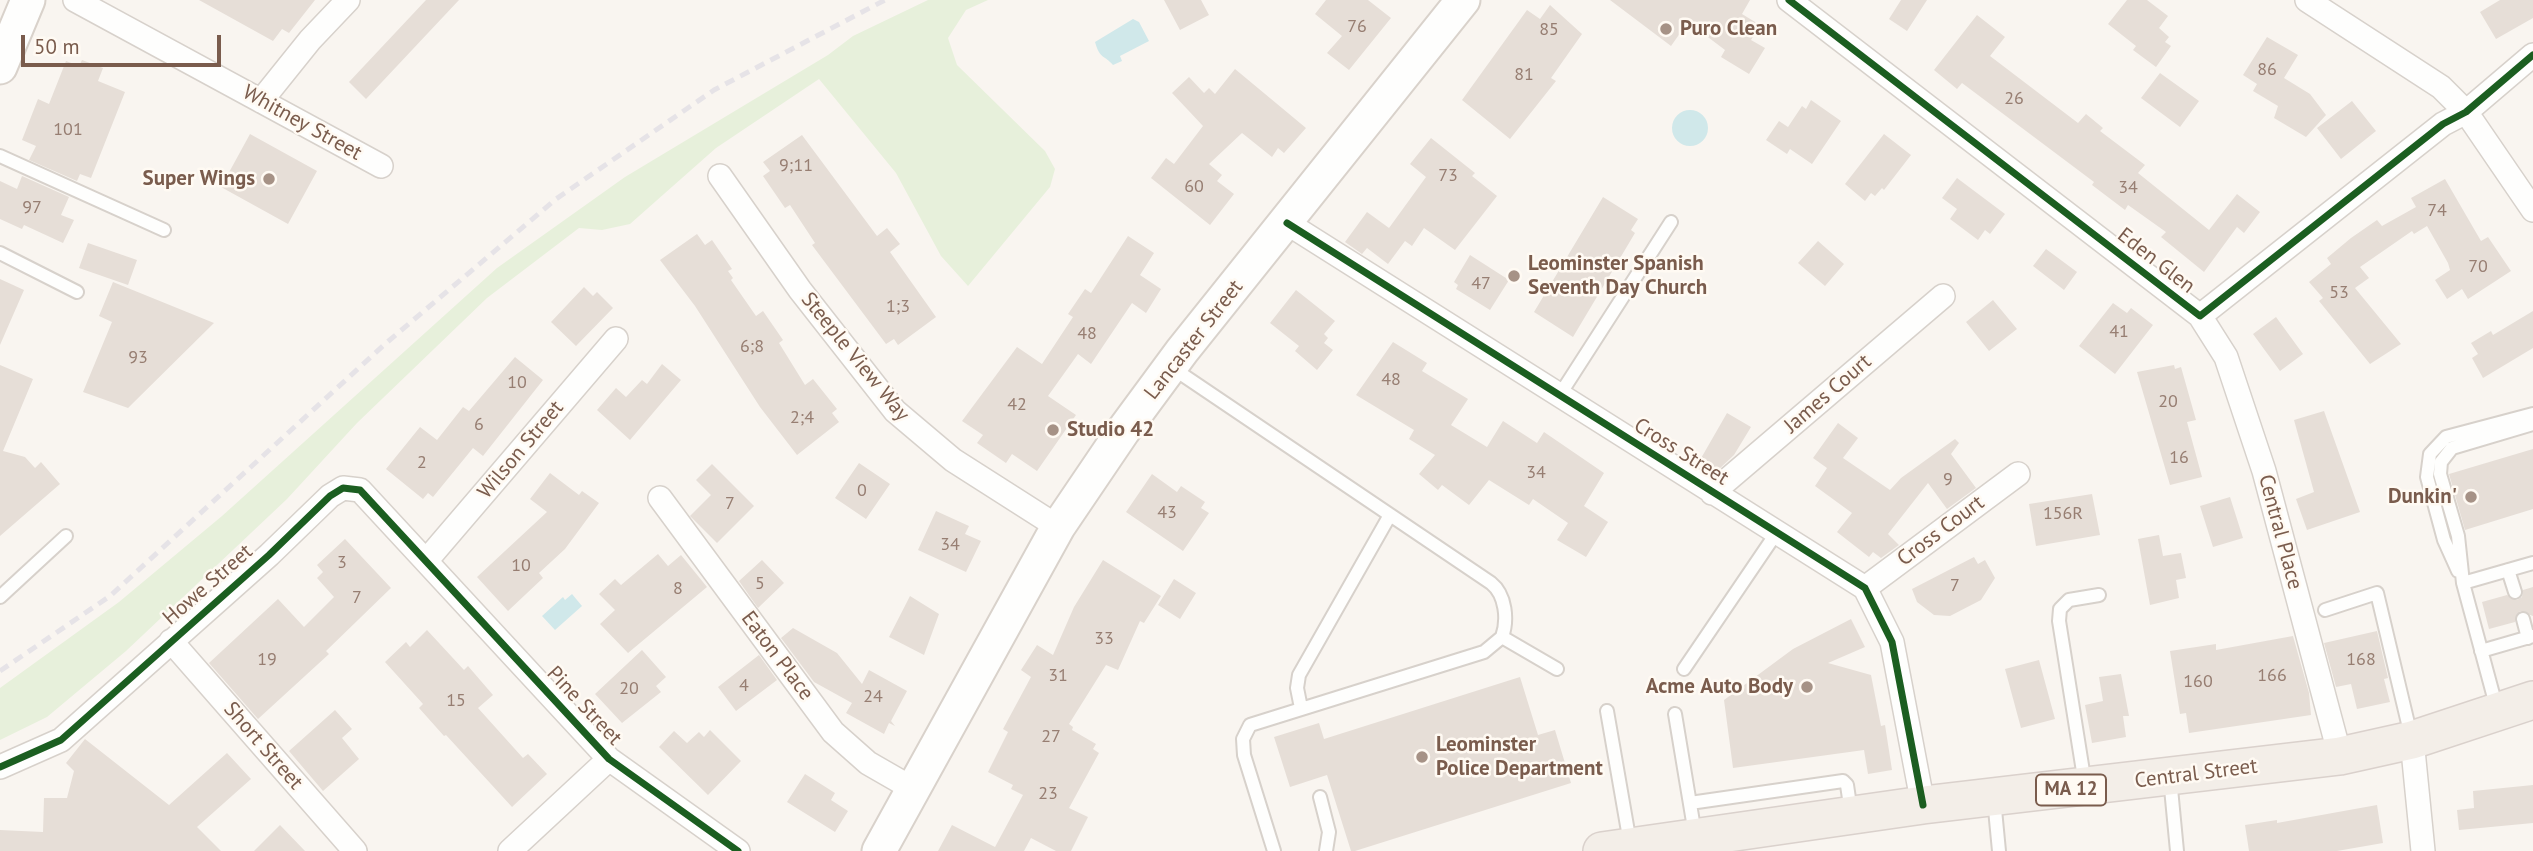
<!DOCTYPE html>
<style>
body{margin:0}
#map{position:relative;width:2533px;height:851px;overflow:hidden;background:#f9f5f0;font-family:"PT Sans",sans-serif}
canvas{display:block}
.scale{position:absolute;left:21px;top:35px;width:200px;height:32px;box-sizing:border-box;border:4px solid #7a5c4d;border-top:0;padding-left:9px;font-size:21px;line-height:24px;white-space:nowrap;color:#7a5c4d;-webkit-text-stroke:5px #fffaf3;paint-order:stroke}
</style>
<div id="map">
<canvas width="2533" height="851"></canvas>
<div class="scale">50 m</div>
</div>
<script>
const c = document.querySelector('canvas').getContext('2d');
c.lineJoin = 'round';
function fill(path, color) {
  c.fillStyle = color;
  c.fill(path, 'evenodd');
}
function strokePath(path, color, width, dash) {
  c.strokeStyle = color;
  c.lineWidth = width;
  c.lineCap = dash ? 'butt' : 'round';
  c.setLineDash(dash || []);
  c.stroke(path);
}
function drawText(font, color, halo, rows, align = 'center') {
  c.font = font + ' "PT Sans",sans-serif';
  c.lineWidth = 5;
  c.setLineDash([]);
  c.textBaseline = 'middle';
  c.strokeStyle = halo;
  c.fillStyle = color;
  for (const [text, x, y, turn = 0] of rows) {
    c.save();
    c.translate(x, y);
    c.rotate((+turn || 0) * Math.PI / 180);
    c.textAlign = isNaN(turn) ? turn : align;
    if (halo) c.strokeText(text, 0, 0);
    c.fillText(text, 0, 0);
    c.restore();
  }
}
const green = new Path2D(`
 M928 0H988L966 10 948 38 957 65 1045 151 1055 169 1050 187 968 286 941 256 896 173 819 79 716 148 630 224 602 230 579 228 487 298 357 423 287 499 126 651 47 717 0 740V688L119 602 222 516 497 268 625 177 828 55 853 36Z`);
const water = new Path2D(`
 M1133 19 1139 22 1149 41 1120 56 1122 61 1113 65C1105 55 1100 60 1095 42Z
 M1672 128a18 18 0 1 1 36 0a18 18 0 1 1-36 0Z
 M572 594 582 606 555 630 542 616 563 597 565 600Z`);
const building = new Path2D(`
 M199 0H315L289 33 282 29 273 41Z
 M426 0H459L366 99 349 82Z
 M1164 0H1201L1209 15 1180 30Z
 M1326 0H1368L1391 18 1349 70 1327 53 1342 36 1315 14Z
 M1610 0H1750L1742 14 1760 25 1751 40 1765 48 1749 74 1721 57 1725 50 1688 22 1671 46Z
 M1901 0H1927L1907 31 1889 19Z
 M2127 0H2147L2168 16 2159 28 2169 37 2165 42 2171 46 2156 67 2133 50 2136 46 2108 24Z
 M2500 0H2533V18L2496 39 2480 12Z
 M1550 5 1582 34 1551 78 1556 81 1510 139 1462 100 1527 10 1540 19Z
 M1977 15 2005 37 1990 56 2078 123 2086 114 2103 128 2100 131 2145 165 2138 173 2209 230 2237 194 2260 212 2244 233 2237 227 2204 272 2161 237 2166 232 2128 205 2125 210 2092 185 2094 182 1962 83 1957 89 1934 70Z
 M2267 37 2298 55 2284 78 2310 94 2326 115 2306 137 2274 118 2278 106 2253 91 2257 84 2243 75Z
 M82 60 103 68 98 81 125 92 91 178 80 174 77 181 29 160 36 146 22 140 38 99 49 104 66 61 79 66Z
 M1235 69 1306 128 1284 153 1278 148 1272 157 1242 133 1209 164 1222 175 1217 181 1234 194 1210 225 1151 178 1166 158 1174 164 1203 126 1172 93 1189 77 1204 93 1209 88 1215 94Z
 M2160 73 2199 101 2180 127 2141 98Z
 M1811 100 1841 121 1812 164 1790 149 1787 154 1766 140 1779 121 1788 127 1802 106 1806 109Z
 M2352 101 2376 131 2341 159 2317 128Z
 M250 134 317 171 288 224 221 187Z
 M1884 134 1911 155 1884 190 1882 188 1875 196 1871 193 1865 201 1845 184Z
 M802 135 877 236 887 228 900 244 890 252 936 317 898 345 894 339 886 344 812 245 815 243 790 205 785 208 763 176 770 171 763 162Z
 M1431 138 1475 173 1472 176 1497 196 1455 250 1424 228 1412 246 1405 241 1388 264 1367 248 1362 254 1345 242 1367 212 1389 228 1426 177 1410 164Z
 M22 176 69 197 61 215 74 220 63 243 24 225 22 229 0 219V181L17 189Z
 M1957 178 2005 214 1990 234 1985 230 1978 240 1950 219 1957 209 1942 198Z
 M2445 179 2481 241 2488 237 2511 271 2468 299 2462 289 2447 299 2435 280 2450 270 2448 263 2427 226 2414 234 2412 231 2360 267 2369 278 2355 288 2401 344 2370 364 2319 301 2323 298 2309 282 2331 264 2327 258 2351 238 2377 220 2382 226 2416 207 2411 198Z
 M1603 197 1638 219 1631 230 1635 233 1573 337 1534 312Z
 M697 234 705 245 712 240 732 269 728 271 733 278 731 280 756 316 763 311 783 340 779 343 805 385 813 379 837 409 832 413 839 422 797 455 760 407 695 306 660 260Z
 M1128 236 1154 253 1140 275 1161 289 1146 313 1132 303 1091 364 1078 354 1048 396 1076 415 1037 471 1012 454 1006 463 977 443 983 435 962 421 1017 347 1042 364 1073 317 1068 314 1085 289 1091 293Z
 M1818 241 1844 264 1825 286 1798 263Z
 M88 243 137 260 128 285 79 268Z
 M2046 249 2077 272 2064 290 2033 266Z
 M1470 255 1509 280 1490 310 1456 289 1458 285 1454 282Z
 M0 279 24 290 0 345Z
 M113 282 214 323 128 408 83 392 112 322 99 316Z
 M584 287 593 296 597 292 613 308 576 346 551 322Z
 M1296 290 1335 321 1324 334 1328 338 1324 343 1333 350 1317 370 1295 351 1299 346 1270 323Z
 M1993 300 2017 329 1989 351 1966 322Z
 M2113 303 2127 313 2131 308 2153 325 2115 374 2079 346Z
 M2533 311V348L2483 378 2472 358 2478 354 2471 343 2491 331 2493 335Z
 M2276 317 2303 354 2280 371 2253 334Z
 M1393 342 1427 363 1422 371 1468 399 1451 425 1487 447 1503 421 1537 443 1544 432 1604 473 1584 506 1608 522 1586 557 1557 540 1568 523 1533 499 1529 505 1489 480 1469 505 1442 485 1438 490 1419 474 1435 455 1409 439 1414 430 1356 395Z
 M515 357 543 380 483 456 473 448 433 497 428 493 423 499 386 469 420 427 437 440 463 407 469 411Z
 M662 364 681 380 630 440 597 410 616 388 626 397 642 380 647 384Z
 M0 365 33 379 3 451 25 457 35 468 41 462 60 484 0 536Z
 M2174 365 2175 369 2181 367 2196 420 2187 422 2202 477 2170 485 2137 372Z
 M2324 411 2360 512 2307 530 2296 499 2314 492 2294 420Z
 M1727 413 1751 427 1734 455 1718 470 1700 460Z
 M1838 423 1858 438 1843 458 1890 490 1901 478 1955 439 1959 443 1951 454 1976 488 1947 509 1928 483 1888 534 1899 545 1881 558 1873 552 1869 557 1837 532 1852 513 1815 486 1827 468 1813 458Z
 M2533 449V509L2465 530 2449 474Z
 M859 463 890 484 866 519 835 498Z
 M712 464 754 506 717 543 690 516 711 495 696 480Z
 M550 473 579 495 582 491 599 503 565 549 539 573 543 578 508 611 477 577 547 512 530 499Z
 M1152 474 1177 492 1181 486 1205 502 1201 508 1209 513 1183 551 1126 512Z
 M2092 494 2100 535 2036 546 2029 504Z
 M2230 497 2243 538 2213 547 2200 506Z
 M936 511 969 526 965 534 981 541 966 572 918 550Z
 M2159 535 2163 556 2181 553 2186 578 2176 580 2179 598 2150 605 2138 539Z
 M345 539 391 588 326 651 329 654 258 719 209 663 278 599 304 627 334 597 317 578 323 572 317 565Z
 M658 554 668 566 681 555 707 587 628 653 600 624 615 610 599 594 615 579 621 585Z
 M1974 557 1978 564 1985 560 1995 578 1981 600 1950 616 1934 615 1917 602 1912 589Z
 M762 560 784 583 758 608 739 581Z
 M1103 560 1161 596 1144 623 1140 621 1118 670 1106 665 1069 724 1073 727 1072 730 1096 744 1093 749 1099 753 1069 808 1088 817 1071 851H1056L1031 838 1024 851H938L952 825 995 847 1023 795 1011 789 1013 785 988 772 1008 732 1003 729 1031 677 1021 670 1037 645 1053 655 1074 607Z
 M1174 579 1196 593 1180 619 1158 605Z
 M2533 587V616L2520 611 2515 622 2489 629 2482 602 2507 595 2517 600 2522 597 2523 590Z
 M910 596 939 614 924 655 889 637Z
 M1851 619 1865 647 1828 663 1871 675 1881 726 1885 725 1892 770 1868 774 1864 750 1733 768 1724 700 1793 649Z
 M793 628 837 653 862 684 869 670 907 691 891 721 895 726 889 723 884 734 846 713 852 703 814 682 781 638Z
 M427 630 464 670 468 666 493 695 478 708 523 758 528 754 547 774 512 807 446 735 444 736 419 708 423 704 385 662 406 642 410 647Z
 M2377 631 2388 678 2384 679 2390 702 2357 709 2351 684 2336 687 2324 643Z
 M2293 636 2309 693 2311 715 2189 733 2186 713 2180 714 2170 651 2216 644V650Z
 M642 650 666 677 656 686 661 692 622 723 595 694Z
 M759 655 777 680 736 711 718 687Z
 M2039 660 2055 719 2021 728 2005 669Z
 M2121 674 2129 716H2123L2126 737 2092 743 2085 705 2103 701 2099 677Z
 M1520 677 1538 735 1555 730 1571 783 1355 851H1351L1327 775 1290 787 1274 737 1319 723 1324 739Z
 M335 710 352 729 342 738 359 759 323 791 289 751Z
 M710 730 741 761 708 795 659 747 674 731 687 743 699 732 704 737Z
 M85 739 169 805 227 753 251 779 197 827 221 851H0V830L43 832 44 798H67L74 771 66 763Z
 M805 774 835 793 831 800 848 811 835 832 787 802Z
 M2533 785V823L2459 830 2457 810 2474 808 2473 791Z
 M2377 805 2383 843 2337 851H2249L2245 825 2277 820V823Z
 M280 825 305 851H254Z`);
const service = new Path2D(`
 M0 156 164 230
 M0 253 77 292
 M1171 367 1491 583C1506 595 1508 620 1502 637L1484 652 1250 725 1243 739 1244 755 1274 851
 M1559 396 1671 222
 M2508 570 2515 592
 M2458 571 2444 540 2427 477 2430 454 2446 437 2533 414
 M2463 583 2533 563
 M0 597 66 536
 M2325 610 2377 593 2411 736
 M2523 619 2528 638
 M1502 637 1557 669
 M2481 651 2533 636
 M1684 669 1777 532
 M1301 708 1297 688 1299 675 1390 515
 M2497 709 2463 583 2458 536 2440 474 2441 462 2452 448 2533 424
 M1607 711 1630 843
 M1675 714 1695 834
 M2170 778 2177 851
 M2085 784 2059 621 2060 609 2069 600 2099 595
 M1320 797 1329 832 1326 851
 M1994 799 1999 851
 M1690 803 1843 781 1847 785 1851 812`);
const minor = new Path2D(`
 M75 0 381 166
 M1789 0 2200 316 2443 124 2466 112 2533 55
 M2307 0 2441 87 2466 112 2533 210
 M261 101 310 40 348 0
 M720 176 800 290 895 411 953 460 1058 527
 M1287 223 1865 588 1892 642 1923 805
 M2200 316 2226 357 2264 471 2340 756
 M1712 493 1943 296
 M660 498 833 732 868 763 915 790
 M426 561 616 339
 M1865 588 2018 474
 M171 641 355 851
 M2412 740 2423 851
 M0 767 61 740 269 555 330 496 343 488 360 490 609 759 738 851
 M510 851 609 759`);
const secondary = new Path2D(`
 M0 67 28 0
 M879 851 1058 527 1123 431 1182 351 1463 0`);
const primary = new Path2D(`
 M1602 851 1923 805 2340 756 2412 740 2533 700`);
const rail = new Path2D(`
 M0 671 110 596 385 344 556 199 714 90 885 0`);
const cycleway = new Path2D(`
 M1789 0 2200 316 2443 124 2466 112 2533 55
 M1287 223 1865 588 1892 642 1923 805
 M0 767 61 740 269 555 330 496 343 488 360 490 609 759 738 851`);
const markers = [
 [1666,29,7,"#a69286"],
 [269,179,7,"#a69286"],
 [1514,276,7,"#a69286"],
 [1053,430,7,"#a69286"],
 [2471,497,7,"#a69286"],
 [1807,687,7,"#a69286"],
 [1422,757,7,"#a69286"]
];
const numberNames = [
 ["76",1357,27],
 ["85",1549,30],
 ["86",2267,70],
 ["81",1524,75],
 ["26",2014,99],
 ["101",68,130],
 ["9;11",796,166],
 ["73",1448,176],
 ["60",1194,187],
 ["34",2128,188],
 ["97",32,208],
 ["74",2437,211],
 ["70",2478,267],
 ["47",1481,284],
 ["53",2339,293],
 ["1;3",898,307],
 ["41",2119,332],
 ["48",1087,334],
 ["6;8",752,347],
 ["93",138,358],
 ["48",1391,380],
 ["10",517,383],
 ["20",2168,402],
 ["42",1017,405],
 ["2;4",802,418],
 ["6",479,425],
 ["16",2179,458],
 ["2",422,463],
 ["34",1536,473],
 ["9",1948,480],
 ["0",862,491],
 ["7",730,504],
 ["43",1167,513],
 ["156R",2063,514],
 ["34",950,545],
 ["3",342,563],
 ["10",521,566],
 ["5",760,584],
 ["7",1955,586],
 ["8",678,589],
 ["7",357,598],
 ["33",1104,639],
 ["19",267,660],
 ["168",2361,660],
 ["31",1058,676],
 ["166",2272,676],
 ["160",2198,682],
 ["4",744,686],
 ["20",629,689],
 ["24",873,697],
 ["15",456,701],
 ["27",1051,737],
 ["23",1048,794]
];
const shields = [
 [2071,790,70]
];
const shieldNames = [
 ["MA 12",2071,790]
];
const poiNames = [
 ["Puro Clean",1680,29],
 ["Super Wings",255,179,"right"],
 ["Leominster Spanish",1528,264],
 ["Seventh Day Church",1528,288],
 ["Studio 42",1067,430],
 ["Dunkin'",2457,497,"right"],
 ["Acme Auto Body",1793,687,"right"],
 ["Leominster",1436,745],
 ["Police Department",1436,769]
];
const streetNames = [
 ["Whitney Street",302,123,29],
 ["Eden Glen",2156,261,38],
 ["Lancaster Street",1194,340,-52],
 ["Steeple View Way",855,357,51],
 ["James Court",1828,394,-41],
 ["Wilson Street",521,450,-50],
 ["Cross Street",1681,452,32],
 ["Cross Court",1941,531,-37],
 ["Central Place",2280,532,75],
 ["Howe Street",208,585,-41],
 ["Eaton Place",777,656,53],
 ["Pine Street",584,706,47],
 ["Short Street",263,746,49],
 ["Central Street",2196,774,-7]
];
fill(green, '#e7f0db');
fill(water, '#d0e8ea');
fill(building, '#e6ded7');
strokePath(service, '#d7d1cb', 16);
strokePath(minor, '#d7d1cb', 26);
strokePath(secondary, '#d9d2cb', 37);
strokePath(primary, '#dad1cc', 40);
strokePath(service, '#fefefd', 12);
strokePath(minor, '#fefefd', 23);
strokePath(secondary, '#fefefd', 33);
strokePath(primary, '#f3eee8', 37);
strokePath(rail, '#e6e3e7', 5, [10, 7]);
strokePath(cycleway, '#1b5e20', 7);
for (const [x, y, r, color] of markers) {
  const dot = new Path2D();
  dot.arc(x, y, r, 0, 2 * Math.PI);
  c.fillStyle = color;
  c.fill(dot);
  strokePath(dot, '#fffaf3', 2.5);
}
drawText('18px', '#977e72', null, numberNames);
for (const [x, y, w] of shields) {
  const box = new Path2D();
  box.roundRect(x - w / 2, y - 15.5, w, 31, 5);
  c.fillStyle = '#fffaf3';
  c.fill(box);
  strokePath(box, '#7a5c4d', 2);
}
drawText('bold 19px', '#7a5c4d', null, shieldNames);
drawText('bold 21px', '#7a5c4d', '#fffaf3', poiNames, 'left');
drawText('21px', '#7a5c4d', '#fffaf3', streetNames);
</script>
